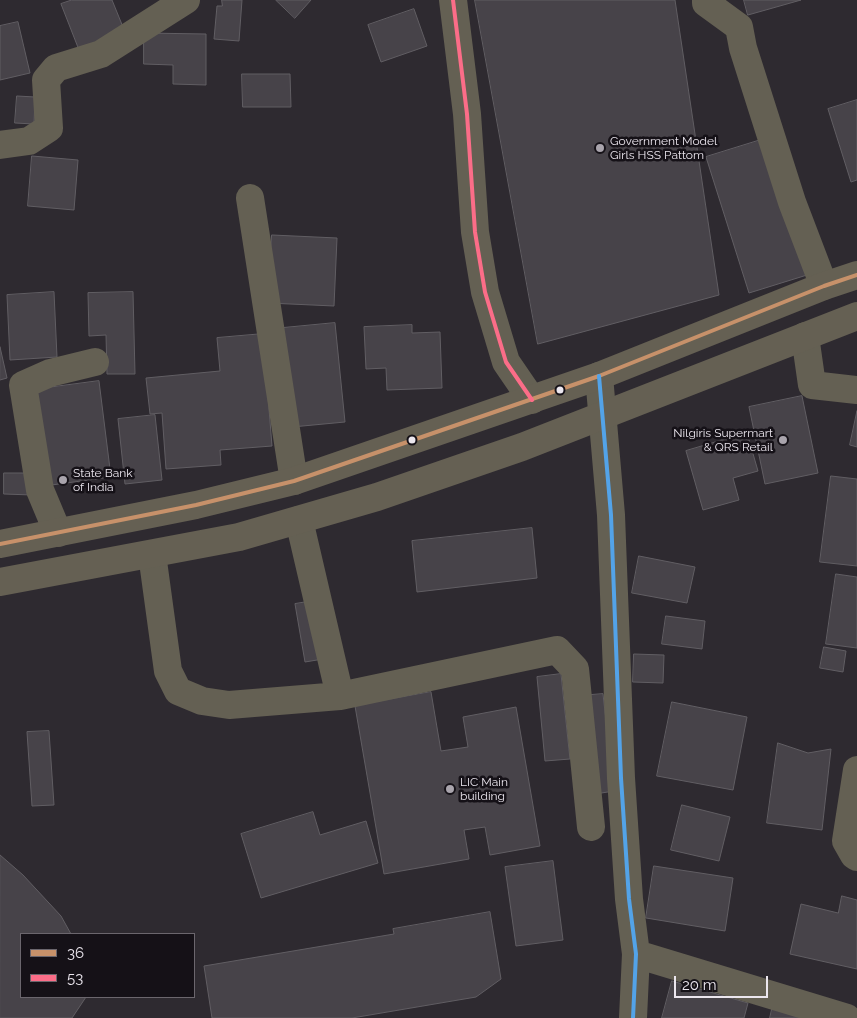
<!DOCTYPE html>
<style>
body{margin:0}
#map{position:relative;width:857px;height:1018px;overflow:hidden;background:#2e2a30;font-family:Raleway,sans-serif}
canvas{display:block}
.legend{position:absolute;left:20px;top:933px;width:175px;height:65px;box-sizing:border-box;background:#151117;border:1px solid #6b666d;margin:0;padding:6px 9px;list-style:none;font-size:15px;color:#ebe6ee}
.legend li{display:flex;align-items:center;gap:10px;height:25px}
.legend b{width:25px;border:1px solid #6b666d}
.scale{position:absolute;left:674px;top:976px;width:94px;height:22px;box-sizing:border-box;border:2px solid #ebe6ee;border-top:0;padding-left:6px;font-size:15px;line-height:18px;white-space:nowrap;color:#ebe6ee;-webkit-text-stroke:4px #151117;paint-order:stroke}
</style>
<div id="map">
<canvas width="857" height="1018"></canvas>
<ul class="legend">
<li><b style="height:6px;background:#c7916a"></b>36</li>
<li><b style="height:6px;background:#fb6d88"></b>53</li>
</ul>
<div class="scale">20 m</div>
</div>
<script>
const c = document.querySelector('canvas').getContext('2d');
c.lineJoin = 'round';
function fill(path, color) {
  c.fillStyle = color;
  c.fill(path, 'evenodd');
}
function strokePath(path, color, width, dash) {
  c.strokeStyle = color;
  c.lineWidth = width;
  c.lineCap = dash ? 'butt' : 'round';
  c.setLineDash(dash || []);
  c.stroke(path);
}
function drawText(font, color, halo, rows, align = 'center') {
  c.font = font + ' Raleway,sans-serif';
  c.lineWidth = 5;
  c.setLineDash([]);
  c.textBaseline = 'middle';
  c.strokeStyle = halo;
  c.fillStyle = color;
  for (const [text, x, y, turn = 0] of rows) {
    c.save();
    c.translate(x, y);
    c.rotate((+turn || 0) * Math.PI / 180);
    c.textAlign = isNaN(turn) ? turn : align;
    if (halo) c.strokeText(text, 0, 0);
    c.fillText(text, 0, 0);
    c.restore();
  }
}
const building = new Path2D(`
 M72 0H112L125 32 79 50 61 4Z
 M222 0H242L239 41 214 39 217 6H222Z
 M276 0H311L295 18Z
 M475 0H675L719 295 538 344Z
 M744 0H801L748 15Z
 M414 9 427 46 381 62 368 25Z
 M18 22 30 73 0 80V26Z
 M144 33 206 34V85L173 84V65L144 64Z
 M242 74H290L291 107H243Z
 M17 96 35 97 34 124 15 123Z
 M857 100V180L851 182 828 109Z
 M764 139 807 275 749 293 706 157Z
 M32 156 78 160 74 210 28 206Z
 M272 235 337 238 334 306 268 303Z
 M54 292 57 357 10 360 7 295Z
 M133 292 135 374H107L106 335 89 336 88 293Z
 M335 323 345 422 292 427 283 328Z
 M412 325V333L440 332 442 388 387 390 386 368 366 369 364 327Z
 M263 334 272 446 220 450 221 465 166 469 162 413 150 414 146 378 220 371 217 338Z
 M0 347 7 378 0 380Z
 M99 381 111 477 44 486 31 390Z
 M802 396 818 473 765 484 749 407Z
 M857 411V447L850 445Z
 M155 415 162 480 125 484 118 419Z
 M747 433 758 471 733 478 739 500 703 510 686 451Z
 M4 473H32V495L4 494Z
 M831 476 857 479V566L820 562Z
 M532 528 537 578 417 592 412 541Z
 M639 556 695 567 687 603 632 593Z
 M836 574 857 577V648L826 644Z
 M313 601 323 659 305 662 295 604Z
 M666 616 705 621 702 649 662 644Z
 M824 647 846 651 843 672 820 668Z
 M634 654 664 655 663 683 633 682Z
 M561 674 570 759 545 761 537 677Z
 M431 692 441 751 468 747 463 717 516 707 540 846 490 855 485 827 464 830 469 859 384 874 355 706Z
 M603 694 614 791 589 795 578 696Z
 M672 702 747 717 733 790 657 776Z
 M49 731 54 805 32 806 27 732Z
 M778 743 808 753 831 749 822 830 767 823Z
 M682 805 730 817 719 861 671 850Z
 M313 812 320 835 366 821 378 863 261 898 241 834Z
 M0 855 23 875 61 916 71 934H21V997H86L72 1018H0Z
 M553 861 563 940 516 946 505 867Z
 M654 866 733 878 725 931 646 918Z
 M842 896 857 900V969L790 954 801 904 838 913Z
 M490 912 501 979 476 997 352 1018H212L204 966 394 934 393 929Z
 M672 981 748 1003 744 1018H662Z
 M774 1001 816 1018H770Z`);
const minor = new Path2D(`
 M453 0 467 114 475 232 485 292 506 362 532 400
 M706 0V3L739 27 743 48 792 202 824 286
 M0 145 29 141 49 128 46 80 56 68 101 54 186 0
 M250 198 294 481
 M805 336 812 385 857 390
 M599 376 611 515 621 778 629 899 636 954 633 1018
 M58 533 40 490 23 385 50 373 95 362
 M152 554 168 671 178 691 202 701 229 705 340 696 299 520
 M340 696 557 650 575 669 591 827
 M857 770 846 841 854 855 857 857
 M636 954 847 1018`);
const major = new Path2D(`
 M0 544 196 505 294 481 599 376 824 286 857 275
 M0 582 239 537 377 497 522 447 857 316`);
const bus1 = new Path2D(`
 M0 544 196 505 294 481 599 376 824 286 857 275`);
const bus2 = new Path2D(`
 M453 0 467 114 475 232 485 292 506 362 532 400`);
const bus3 = new Path2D(`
 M599 376 611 515 621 778 629 899 636 954 633 1018`);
const markers = [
 [600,148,5,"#a9a4ac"],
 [560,390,4.5,"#ebe6ee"],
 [412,440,4.5,"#ebe6ee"],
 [783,440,5,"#a9a4ac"],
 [63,480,5,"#a9a4ac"],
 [450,789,5,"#a9a4ac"]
];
const poiNames = [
 ["Government Model",610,141],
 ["Girls HSS Pattom",610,155],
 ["Nilgiris Supermart",773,433,"right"],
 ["& QRS Retail",773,447,"right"],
 ["State Bank",73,473],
 ["of India",73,487],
 ["LIC Main",460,782],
 ["building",460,796]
];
fill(building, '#474349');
strokePath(building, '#615e63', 1);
strokePath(minor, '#646053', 28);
strokePath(major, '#656053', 28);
strokePath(bus1, '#c7916a', 4);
strokePath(bus2, '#fb6d88', 4);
strokePath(bus3, '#53a3e8', 4);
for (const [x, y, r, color] of markers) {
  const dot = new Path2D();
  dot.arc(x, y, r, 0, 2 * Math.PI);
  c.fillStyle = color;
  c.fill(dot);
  strokePath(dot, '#151117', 2);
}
drawText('12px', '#ebe6ee', '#151117', poiNames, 'left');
</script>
